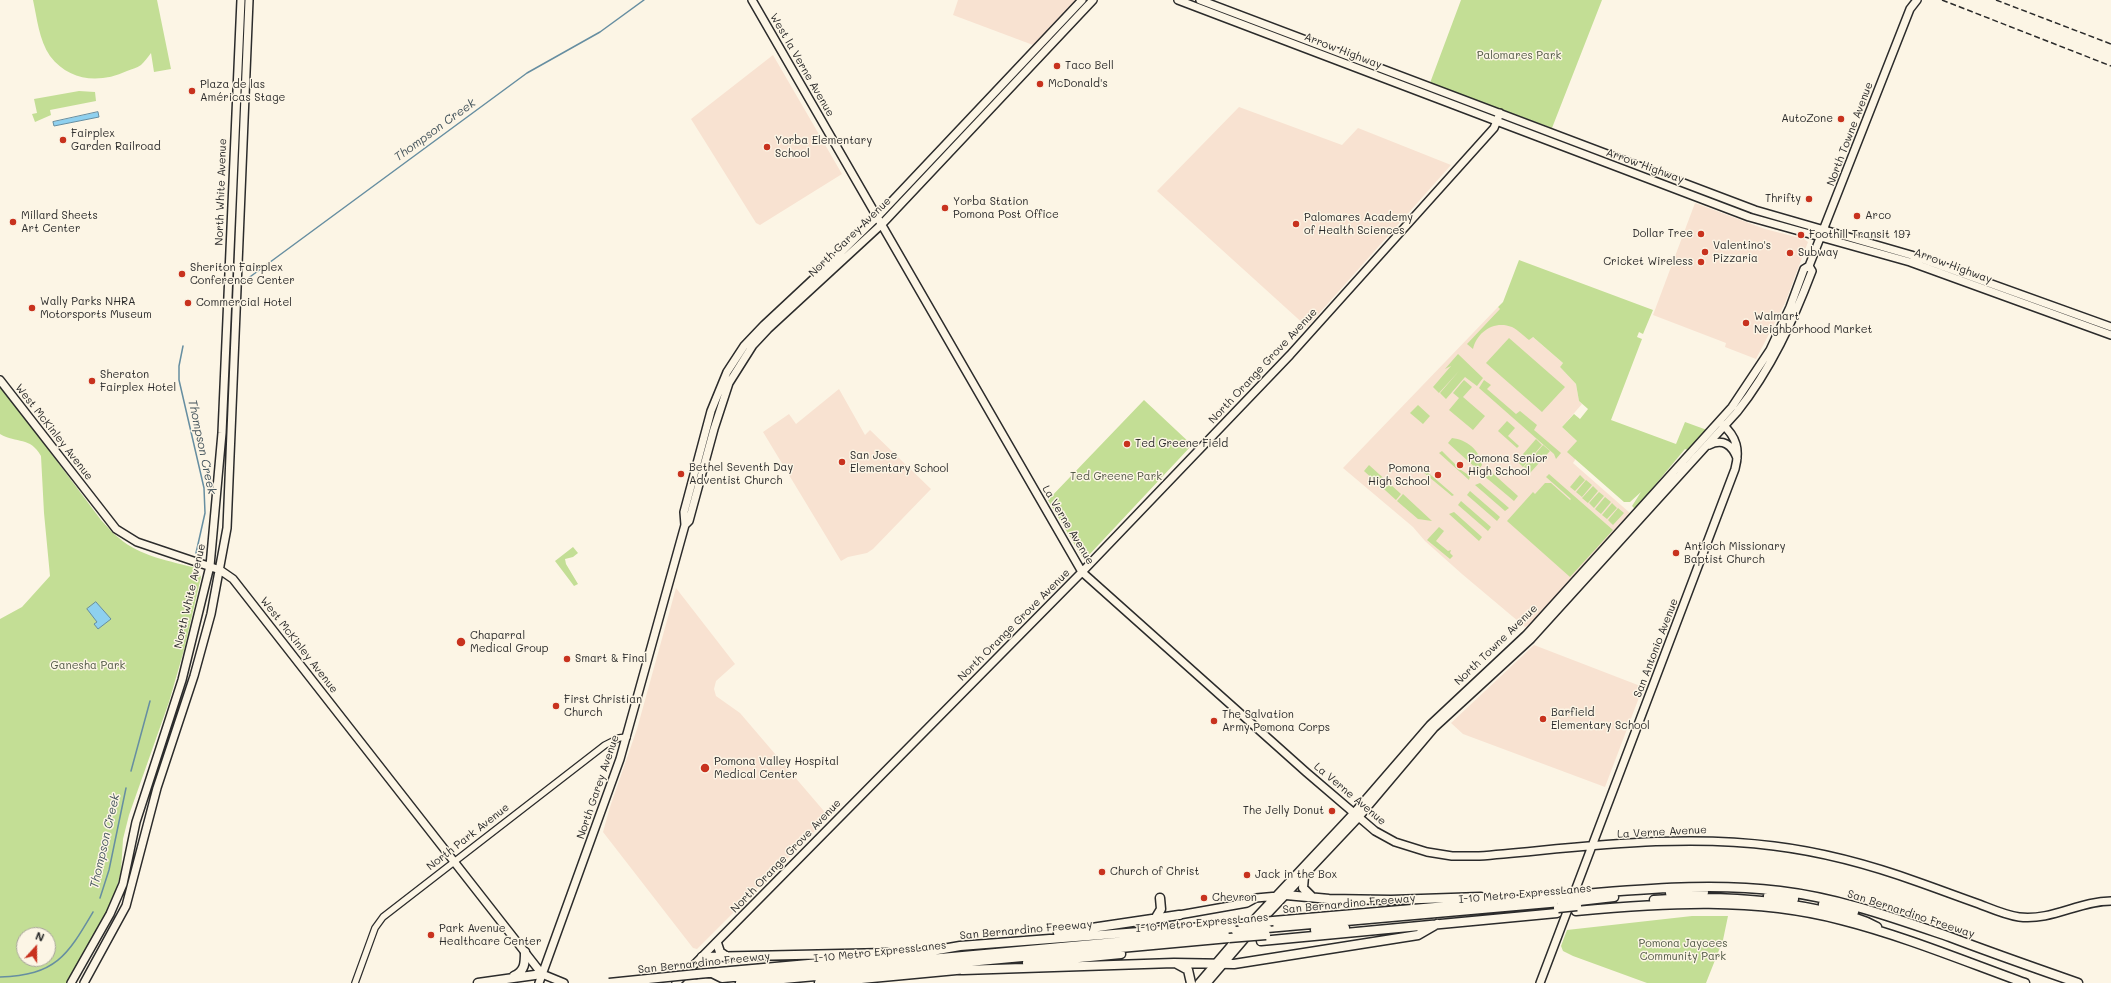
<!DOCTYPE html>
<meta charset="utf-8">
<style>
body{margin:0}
#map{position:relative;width:2111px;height:983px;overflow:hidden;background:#fcf5e5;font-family:Mali,sans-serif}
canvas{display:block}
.north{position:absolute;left:16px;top:927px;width:40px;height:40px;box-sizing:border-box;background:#fcf5e5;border:1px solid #a8a49b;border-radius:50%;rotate:21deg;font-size:11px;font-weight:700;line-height:16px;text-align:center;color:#2b2b2b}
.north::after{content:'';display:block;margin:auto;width:14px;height:18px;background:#c8321e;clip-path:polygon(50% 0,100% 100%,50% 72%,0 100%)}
</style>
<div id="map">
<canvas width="2111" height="983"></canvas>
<div class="north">N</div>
</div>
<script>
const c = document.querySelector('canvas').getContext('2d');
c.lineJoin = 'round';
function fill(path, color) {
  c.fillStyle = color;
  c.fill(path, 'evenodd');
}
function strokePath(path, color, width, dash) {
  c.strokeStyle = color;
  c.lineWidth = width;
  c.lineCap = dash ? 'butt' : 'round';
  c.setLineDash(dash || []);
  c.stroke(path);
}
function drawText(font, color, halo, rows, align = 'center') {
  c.font = font + ' Mali,sans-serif';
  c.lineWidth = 3;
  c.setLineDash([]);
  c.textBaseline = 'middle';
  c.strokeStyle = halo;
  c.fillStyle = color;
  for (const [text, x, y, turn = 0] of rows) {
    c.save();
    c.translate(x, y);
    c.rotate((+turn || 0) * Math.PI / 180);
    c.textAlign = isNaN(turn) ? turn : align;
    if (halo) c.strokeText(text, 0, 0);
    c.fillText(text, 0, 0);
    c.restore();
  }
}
const built = new Path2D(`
 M958 0H1076L1033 45 953 15Z
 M773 55 842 174 760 225 756 223 691 119Z
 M1239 107 1342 145 1358 128 1451 165 1307 327 1157 191Z
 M1695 203 1765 229 1804 239 1808 242 1785 303 1756 359 1725 347 1726 343 1653 315Z
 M1498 307 1563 363 1560 367 1576 384 1579 401 1582 404 1562 427 1577 441 1575 460 1573 463 1630 513 1573 579 1531 624 1525 627 1462 574 1425 541 1413 527 1343 468Z
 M839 389 865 435 870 430 931 489 873 549 867 553 848 557 841 561 763 432 789 414 796 424Z
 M676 588 735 664 716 681 714 689 716 696 740 713 829 817 697 949 693 948 603 832 610 807 637 729Z
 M1534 645 1643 687 1605 787 1463 734 1451 723Z`);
const green = new Path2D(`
 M33 0H157L171 69 154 72 151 53C148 57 144 62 141 65 137 68 131 69 127 71 99 84 69 81 50 56 39 40 37 18 33 0Z
 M1461 0H1602L1552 128 1430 83Z
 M79 91 95 92 96 101 50 110 51 115 35 122 32 114 37 113 34 99Z
 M1519 260 1653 310 1643 334 1639 332 1637 337 1642 339 1611 420 1676 444 1685 422 1707 430 1688 450 1685 449 1635 509 1632 506 1641 492 1630 502H1624L1567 452 1577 441 1562 427 1574 414 1580 419 1588 409 1579 401 1576 384 1560 367 1563 363 1533 337 1529 340C1524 336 1518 330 1512 327 1494 320 1477 332 1473 349L1467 344 1500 309 1498 307 1503 302Z
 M1509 338 1565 387 1542 412 1486 363Z
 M1458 354 1483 378 1477 386 1465 377 1446 399 1440 393 1459 371 1439 393 1433 387 1451 366 1445 369Z
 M1464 380 1472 387 1463 397 1485 416 1473 430 1449 410 1459 398 1453 393Z
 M1484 380 1491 385 1487 389 1516 414 1520 411 1537 425 1534 430 1561 453 1556 459 1554 454 1479 388Z
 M0 385 101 520C107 526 112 533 119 538 139 556 170 561 196 568L201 577 184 650 169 702 129 815 123 839 121 871 115 894 105 918 67 983H0V619L22 607 50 576 44 513 41 456C30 436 17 444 0 434ZM24 935H48V959H24Z
 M1144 400 1192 445 1088 556 1082 557 1048 500Z
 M1418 405 1430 416 1423 424 1410 413Z
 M1507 421 1515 428 1508 436 1519 446 1517 448 1498 431Z
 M1452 438C1467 440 1479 449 1482 465L1478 470 1448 443Z
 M1536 439 1542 445 1523 467 1517 461Z
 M1543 445 1550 451 1530 473 1524 467Z
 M1442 451 1461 470 1470 476 1469 480 1439 453Z
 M1369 465 1401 494 1396 500 1364 471Z
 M1488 469 1518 496 1514 501 1483 475Z
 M1425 470 1454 495 1452 496 1423 472Z
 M1549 474 1613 530 1570 577 1507 521 1533 492 1535 494 1545 483H1551L1570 500 1571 499 1546 477Z
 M1580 475 1585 480 1575 491 1570 487Z
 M1586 480 1592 485 1582 497 1576 492Z
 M1480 483 1509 508 1505 511 1475 485Z
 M1593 486 1598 491 1588 503 1582 498Z
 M1470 491 1500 517 1497 521 1467 495Z
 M1599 492 1604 496 1594 508 1589 503Z
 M1403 494 1432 521 1418 519 1397 501Z
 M1605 497 1611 502 1601 514 1595 509Z
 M1461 501 1491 527 1488 531 1458 505Z
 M1612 503 1617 508 1607 519 1602 515Z
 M1618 508 1624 513 1613 525 1608 520Z
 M1454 512 1482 537 1479 541 1449 514Z
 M1439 527 1444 531 1436 541 1448 551 1451 550 1450 553 1453 556 1450 559 1427 540Z
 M573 547 578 553 573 557 565 559 566 564 578 584 574 586 555 561Z
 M1692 916H1728L1723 940 1706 983H1647L1573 956 1563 951 1561 946 1567 930Z`);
const water = new Path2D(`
 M98 112 99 117 54 126 53 122Z
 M96 602 111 619 98 629 94 624 97 622 87 609Z`);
const stream = new Path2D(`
 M243 282 527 73 600 32 644 0
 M183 346 179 366V380L204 488 205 513 196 553
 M131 771 150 701
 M100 898 109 870 126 788
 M0 977C56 975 67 956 93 912`);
const minor = new Path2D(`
 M355 983 375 928 383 917 605 745 619 738 627 737`);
const major = new Path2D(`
 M752 0 1082 572 1306 772 1375 831 1395 842 1427 852 1452 856H1479C1577 848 1676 833 1774 846 1823 852 1871 865 1918 882 1938 889 1959 897 1979 904 1992 909 2005 915 2019 917 2052 921 2079 901 2111 901
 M1178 0 1749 217 1910 262 2111 335
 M1200 0 1755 210 1911 255 2111 327
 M0 380 116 529 137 542 220 570 233 579 542 974
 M1709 445C1723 438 1732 445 1737 458
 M685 525 689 521 714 429 729 383 753 345 768 329 882 224 1093 0
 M1179 915 1247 903 1256 898 1278 896
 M1258 924 1358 818 1434 728 1531 639 1737 412C1771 369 1793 321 1812 271L1809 266
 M1249 925 1353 814 1430 725 1526 635 1732 407 1770 350 1790 307 1804 269 1809 266 1910 9 1917 0
 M542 974 564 983
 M71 983 110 914 123 884 136 822 182 680 210 566 222 433 241 0
 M84 983 126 906 157 788 194 676 211 614 227 528 249 0
 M539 983 620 759 685 525 684 512 711 411 727 372 744 346 764 325 824 269 878 216 1082 0
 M676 983 1082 572 1290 355 1494 128 1500 113
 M1199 983 1240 935
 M1207 983 1248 935
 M1540 983 1735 469C1740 450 1737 437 1722 424`);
const highway = new Path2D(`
 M1304 876 1303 888 1312 897
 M1670 893 1704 892
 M1581 894C1649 889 1712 883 1780 891 1839 898 1894 918 1950 937 1992 953 2035 968 2078 983
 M1286 895 1329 899 1391 900 1481 897 1493 900
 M1768 896 1794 899
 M1654 900C1714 895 1775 899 1834 913 1849 916 1863 919 1877 927
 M1579 901 1614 897
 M1823 904 1854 912
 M1576 911C1664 903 1754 897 1841 920 1904 936 1964 961 2025 983
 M1155 919 1161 909 1160 898
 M1273 921 1563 896
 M1267 928 1561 902
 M1315 930 1345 928
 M1058 933 1179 915
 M1261 941 1557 913
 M717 943 720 952 727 957
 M702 957 888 953
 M1027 963 1121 954
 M1177 964 1188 970 1191 983
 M963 970 1174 963 1234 964 1418 935 1437 924
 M712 973 722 978 1236 931
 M697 974 909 955 960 946 1242 924
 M514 976C525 971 525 963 525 952
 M478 983 542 974
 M740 983 1229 938
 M819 983 967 969`);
const rail = new Path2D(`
 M1942 0 2111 66
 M1996 0 2111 44`);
const highwayBridge = new Path2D(`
 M1563 896 1581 894
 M1561 902 1579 901
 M1558 908 1577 906
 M1242 924 1273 921
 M1236 931 1267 928
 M1229 938 1266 935
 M609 983 697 974`);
const markers = [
 [1057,66,4,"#c8321e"],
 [1040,84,4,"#c8321e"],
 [192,91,4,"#c8321e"],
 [1841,119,4,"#c8321e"],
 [63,140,4,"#c8321e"],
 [767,147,4,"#c8321e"],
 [1809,199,4,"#c8321e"],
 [945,208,4,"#c8321e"],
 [1857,216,4,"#c8321e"],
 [13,222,4,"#c8321e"],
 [1296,224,4,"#c8321e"],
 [1701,234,4,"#c8321e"],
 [1801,235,4,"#c8321e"],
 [1705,252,4,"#c8321e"],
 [1790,253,4,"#c8321e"],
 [1701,262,4,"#c8321e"],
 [182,274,4,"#c8321e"],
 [188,303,4,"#c8321e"],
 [32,308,4,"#c8321e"],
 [1746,323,4,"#c8321e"],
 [92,381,4,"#c8321e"],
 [1127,444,4,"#c8321e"],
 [842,462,4,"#c8321e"],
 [1460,465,4,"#c8321e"],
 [681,474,4,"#c8321e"],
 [1438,475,4,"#c8321e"],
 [1676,553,4,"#c8321e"],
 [461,642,5,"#c8321e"],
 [567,659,4,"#c8321e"],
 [556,706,4,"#c8321e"],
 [1543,719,4,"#c8321e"],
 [1214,721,4,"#c8321e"],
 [705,768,5,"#c8321e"],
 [1332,811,4,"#c8321e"],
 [1102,872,4,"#c8321e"],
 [1247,875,4,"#c8321e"],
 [1204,898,4,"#c8321e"],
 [431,935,4,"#c8321e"]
];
const streetNames = [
 ["Arrow Highway",1343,51,21],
 ["West la Verne Avenue",802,65,60],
 ["North Towne Avenue",1850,134,-69],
 ["Arrow Highway",1645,166,20],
 ["North White Avenue",221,192,-88],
 ["North Garey Avenue",850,237,-44],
 ["Arrow Highway",1953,266,20],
 ["North Orange Grove Avenue",1263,366,-47],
 ["West McKinley Avenue",54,432,52],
 ["La Verne Avenue",1068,525,59],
 ["North White Avenue",190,596,-77],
 ["North Orange Grove Avenue",1014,625,-45],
 ["West McKinley Avenue",299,645,52],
 ["North Towne Avenue",1496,645,-44],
 ["San Antonio Avenue",1656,648,-69],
 ["North Garey Avenue",598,787,-71],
 ["La Verne Avenue",1350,794,40],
 ["La Verne Avenue",1662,832,-3],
 ["North Park Avenue",468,837,-38],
 ["North Orange Grove Avenue",786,856,-46],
 ["I-10 Metro ExpressLanes",1525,894,-5],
 ["San Bernardino Freeway",1349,904,-5],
 ["San Bernardino Freeway",1911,914,18],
 ["I-10 Metro ExpressLanes",1202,923,-5],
 ["San Bernardino Freeway",1026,930,-5],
 ["I-10 Metro ExpressLanes",880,952,-6],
 ["San Bernardino Freeway",704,963,-6]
];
const parkNames = [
 ["Palomares Park",1519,56],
 ["Ted Greene Park",1116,477],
 ["Ganesha Park",88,666],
 ["Pomona Jaycees",1683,944],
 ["Community Park",1683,957]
];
const poiNames = [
 ["Taco Bell",1065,66],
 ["McDonald's",1048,84],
 ["Plaza de las",200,85],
 ["Américas Stage",200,98],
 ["AutoZone",1833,119,"right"],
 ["Fairplex",71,134],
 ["Garden Railroad",71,147],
 ["Yorba Elementary",775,141],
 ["School",775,154],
 ["Thrifty",1801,199,"right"],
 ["Yorba Station",953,202],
 ["Pomona Post Office",953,215],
 ["Millard Sheets",21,216],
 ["Art Center",21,229],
 ["Arco",1865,216],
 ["Palomares Academy",1304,218],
 ["of Health Sciences",1304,231],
 ["Dollar Tree",1693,234,"right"],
 ["Foothill Transit 197",1809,235],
 ["Valentino's",1713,246],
 ["Pizzaria",1713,259],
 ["Subway",1798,253],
 ["Cricket Wireless",1693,262,"right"],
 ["Sheriton Fairplex",190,268],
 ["Conference Center",190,281],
 ["Wally Parks NHRA",40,302],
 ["Motorsports Museum",40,315],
 ["Commercial Hotel",196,303],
 ["Walmart",1754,317],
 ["Neighborhood Market",1754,330],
 ["Sheraton",100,375],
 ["Fairplex Hotel",100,388],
 ["Ted Greene Field",1135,444],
 ["San Jose",850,456],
 ["Elementary School",850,469],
 ["Pomona Senior",1468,459],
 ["High School",1468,472],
 ["Bethel Seventh Day",689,468],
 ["Adventist Church",689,481],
 ["Pomona",1430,469,"right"],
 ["High School",1430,482,"right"],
 ["Antioch Missionary",1684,547],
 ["Baptist Church",1684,560],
 ["Chaparral",470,636],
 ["Medical Group",470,649],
 ["Smart & Final",575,659],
 ["First Christian",564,700],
 ["Church",564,713],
 ["Barfield",1551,713],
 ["Elementary School",1551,726],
 ["The Salvation",1222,715],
 ["Army Pomona Corps",1222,728],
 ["Pomona Valley Hospital",714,762],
 ["Medical Center",714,775],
 ["The Jelly Donut",1324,811,"right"],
 ["Church of Christ",1110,872],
 ["Jack in the Box",1255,875],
 ["Chevron",1212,898],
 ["Park Avenue",439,929],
 ["Healthcare Center",439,942]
];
const waterNames = [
 ["Thompson Creek",435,130,-36],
 ["Thompson Creek",202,447,78],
 ["Thompson Creek",105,841,-77]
];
fill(built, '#f8e2d1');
fill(green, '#c3de95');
fill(water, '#8ed0ef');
strokePath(water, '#668ea1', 1);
strokePath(stream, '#668ea1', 1.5);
strokePath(minor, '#2b2b2b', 8);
strokePath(major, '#2b2b2b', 10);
strokePath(highway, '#2b2b2b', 11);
strokePath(minor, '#fcf5e5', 5.5);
strokePath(major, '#fcf5e5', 7);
strokePath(highway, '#fcf5e5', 8);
strokePath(rail, '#2b2b2b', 1.5, [6, 3]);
strokePath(highwayBridge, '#2b2b2b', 11, []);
strokePath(highwayBridge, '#fcf5e5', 8);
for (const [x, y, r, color] of markers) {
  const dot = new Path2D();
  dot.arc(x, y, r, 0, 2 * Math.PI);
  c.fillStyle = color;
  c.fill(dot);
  strokePath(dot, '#fcf5e5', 1.5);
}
drawText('11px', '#2b2b2b', '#fcf5e5', streetNames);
drawText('11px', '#515846', '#fcf5e5', parkNames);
drawText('11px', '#2b2b2b', '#fcf5e5', poiNames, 'left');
drawText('italic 12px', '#44545c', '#fcf5e5', waterNames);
</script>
